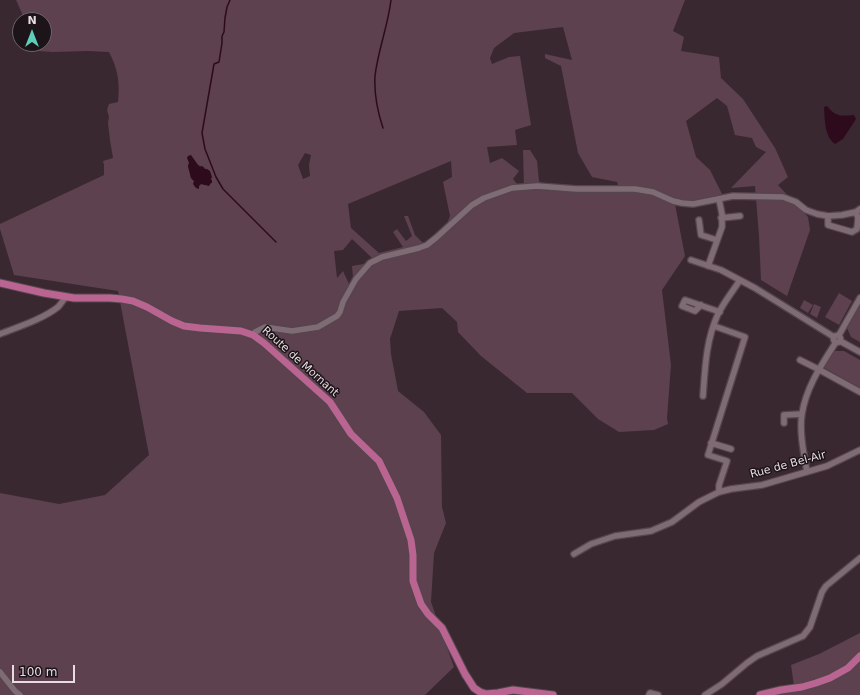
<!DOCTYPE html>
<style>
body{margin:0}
#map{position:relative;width:860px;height:695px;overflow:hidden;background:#3a2831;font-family:"DejaVu Sans",sans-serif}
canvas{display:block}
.north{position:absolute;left:12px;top:12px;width:40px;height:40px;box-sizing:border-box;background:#1c1418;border:1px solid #6e6468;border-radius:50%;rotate:0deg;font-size:11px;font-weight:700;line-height:16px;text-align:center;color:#e8dce1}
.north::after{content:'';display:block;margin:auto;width:14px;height:18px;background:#5cceba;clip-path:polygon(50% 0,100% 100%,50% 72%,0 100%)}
.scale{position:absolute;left:12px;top:665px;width:63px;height:18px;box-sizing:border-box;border:2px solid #e8dce1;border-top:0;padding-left:5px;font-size:12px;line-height:14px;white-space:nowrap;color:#e8dce1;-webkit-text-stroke:3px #1c1418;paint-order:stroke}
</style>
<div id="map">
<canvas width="860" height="695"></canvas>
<div class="north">N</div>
<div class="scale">100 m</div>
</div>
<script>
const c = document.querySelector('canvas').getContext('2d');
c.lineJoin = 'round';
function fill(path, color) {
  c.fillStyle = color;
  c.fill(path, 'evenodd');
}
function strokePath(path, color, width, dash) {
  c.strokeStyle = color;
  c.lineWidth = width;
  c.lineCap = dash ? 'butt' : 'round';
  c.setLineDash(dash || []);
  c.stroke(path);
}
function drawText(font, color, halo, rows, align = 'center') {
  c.font = font + ' "DejaVu Sans",sans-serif';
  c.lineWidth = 3;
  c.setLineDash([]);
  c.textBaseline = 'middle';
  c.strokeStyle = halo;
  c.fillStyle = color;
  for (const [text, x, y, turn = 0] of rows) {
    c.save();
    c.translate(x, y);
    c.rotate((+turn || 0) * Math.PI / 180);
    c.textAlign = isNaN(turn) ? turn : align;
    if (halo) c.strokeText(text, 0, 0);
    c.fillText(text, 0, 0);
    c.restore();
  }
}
const green = new Path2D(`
 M16 0H685L673 31 684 37 681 51 719 57 721 78 743 99 775 148 788 177 778 185 808 217 810 230 787 296 761 280 759 236 755 186 731 188 766 152 756 147 752 138 735 135 727 106 717 98 686 121 696 157 710 170 722 194 693 202 674 199 685 256 662 290 671 365 667 418 668 424 654 430 619 432 598 419 572 393H527L481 356 458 332 457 322 442 308 399 311 390 339 391 354 398 391 424 412 441 435 442 507 446 523 434 553 431 602 454 667 425 695H0V493L59 504 105 495 149 455 118 291 14 275 0 229V224L104 175V165L103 161 113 158 110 140 108 123 109 117 107 110 109 104 118 102C120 83 118 69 109 52L88 51 53 52 38 51 35 44H44V20H25ZM563 27 572 60 545 54V58L561 66 578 153 592 177 617 182 620 191H546L539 181 537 161 530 150H523L524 189H521L513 179 519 171 502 158 490 163 487 147 517 145 515 130 531 125 520 56 509 57 492 64 490 58 494 48 514 33ZM305 153 311 155 309 165 310 176 303 179 298 165ZM194 160 198 165 204 167 211 179 206 185 201 184 199 186 191 178 188 166 189 163ZM451 161 452 177 443 182 450 216 443 234 427 247 415 235 408 216H404L412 236 406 241 397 229 393 232 403 247 379 253 351 228 348 204ZM352 239 372 258 364 264 352 266 353 278 349 284 343 271 337 278 334 251 343 250Z
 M839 293 852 301 839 325 825 317Z
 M804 300 813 305 808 313 800 308Z
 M860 303V342L851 337 847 328Z
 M814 304 821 307 817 318 810 314Z
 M834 351H844L860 360V388L823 367Z
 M860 633V695H779L794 686 791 665 819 654Z`);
const water = new Path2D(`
 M827 106C836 117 840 116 854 115L856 119 843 139 835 144C824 136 825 119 824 107Z
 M191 155 198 165 200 167 202 166 205 169H207L210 171 212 177 211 179 212 181V183H211L209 186 201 184 199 186V189L196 188 193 184 194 181 191 178 188 166 189 163 187 158 188 156Z`);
const stream = new Path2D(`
 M230 0 227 7 225 18 224 32 222 36V43L219 62 214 64 202 133 205 149 216 177 223 189 276 242
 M383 128C378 113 374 93 375 76 378 50 388 26 391 0`);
const minor = new Path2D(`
 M828 216V225L852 232 857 229 858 218 856 212
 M721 218 740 216
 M699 220 701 235 717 240
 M691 260 721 270 755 288 834 337
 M708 266 722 227V214L719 199
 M701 305 695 311 682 306 685 300 720 312
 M714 326 745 337 708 455 727 461 719 485V492
 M0 334C18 327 43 319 58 307 61 304 63 300 66 297
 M253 335 255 332 265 327 292 331 318 327 337 316 340 312 343 302 356 279 370 263 382 257 419 248 427 245 437 237 472 205 484 198 512 188 537 186 576 189H635L653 192 673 201 682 203 693 204 733 196 783 197 796 202 806 210 817 214 828 216 842 215 856 212 860 209
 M839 335 860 298
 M833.5 339a3.5 3.5 0 1 1 7 0a3.5 3.5 0 1 1-7 0Z
 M840 341 860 352
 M800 360 818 369 860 392
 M703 396C705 368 706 340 718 314 724 302 733 291 740 280
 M784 423V415L802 414
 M711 443 731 449
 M807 472C804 455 799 431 802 414 806 387 822 364 836 342
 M574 554 591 544 615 536 651 531 672 522 699 502 719 492 731 489 762 485 827 466 860 450
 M0 672 15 691 20 695
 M649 695 650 693 658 695
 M705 695 722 684 747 663 757 656 803 636 810 627 822 592 826 586 860 558`);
const major = new Path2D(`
 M0 283 44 293 74 298H110L122 299 133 301 147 307 172 321 184 326 200 328 241 331 253 335 264 343 330 402 351 434 379 461 397 498 411 540 413 555V581L421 604 428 614 442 628 465 674 474 688 480 692 486 694 498 693 513 690 553 695
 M760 695 781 690 802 687 816 683 830 678 848 668 860 656`);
const streetNames = [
 ["Route de Mornant",300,362,42],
 ["Rue de Bel-Air",788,465,-15]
];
fill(green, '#5d414e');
fill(water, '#2d0b1d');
strokePath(stream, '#2d0b1d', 1.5);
strokePath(minor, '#55464d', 8);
strokePath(major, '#55464d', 9);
strokePath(minor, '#7f6b74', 5.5);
strokePath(major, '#b96491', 7);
drawText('11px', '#e8dce1', '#1c1418', streetNames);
</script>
